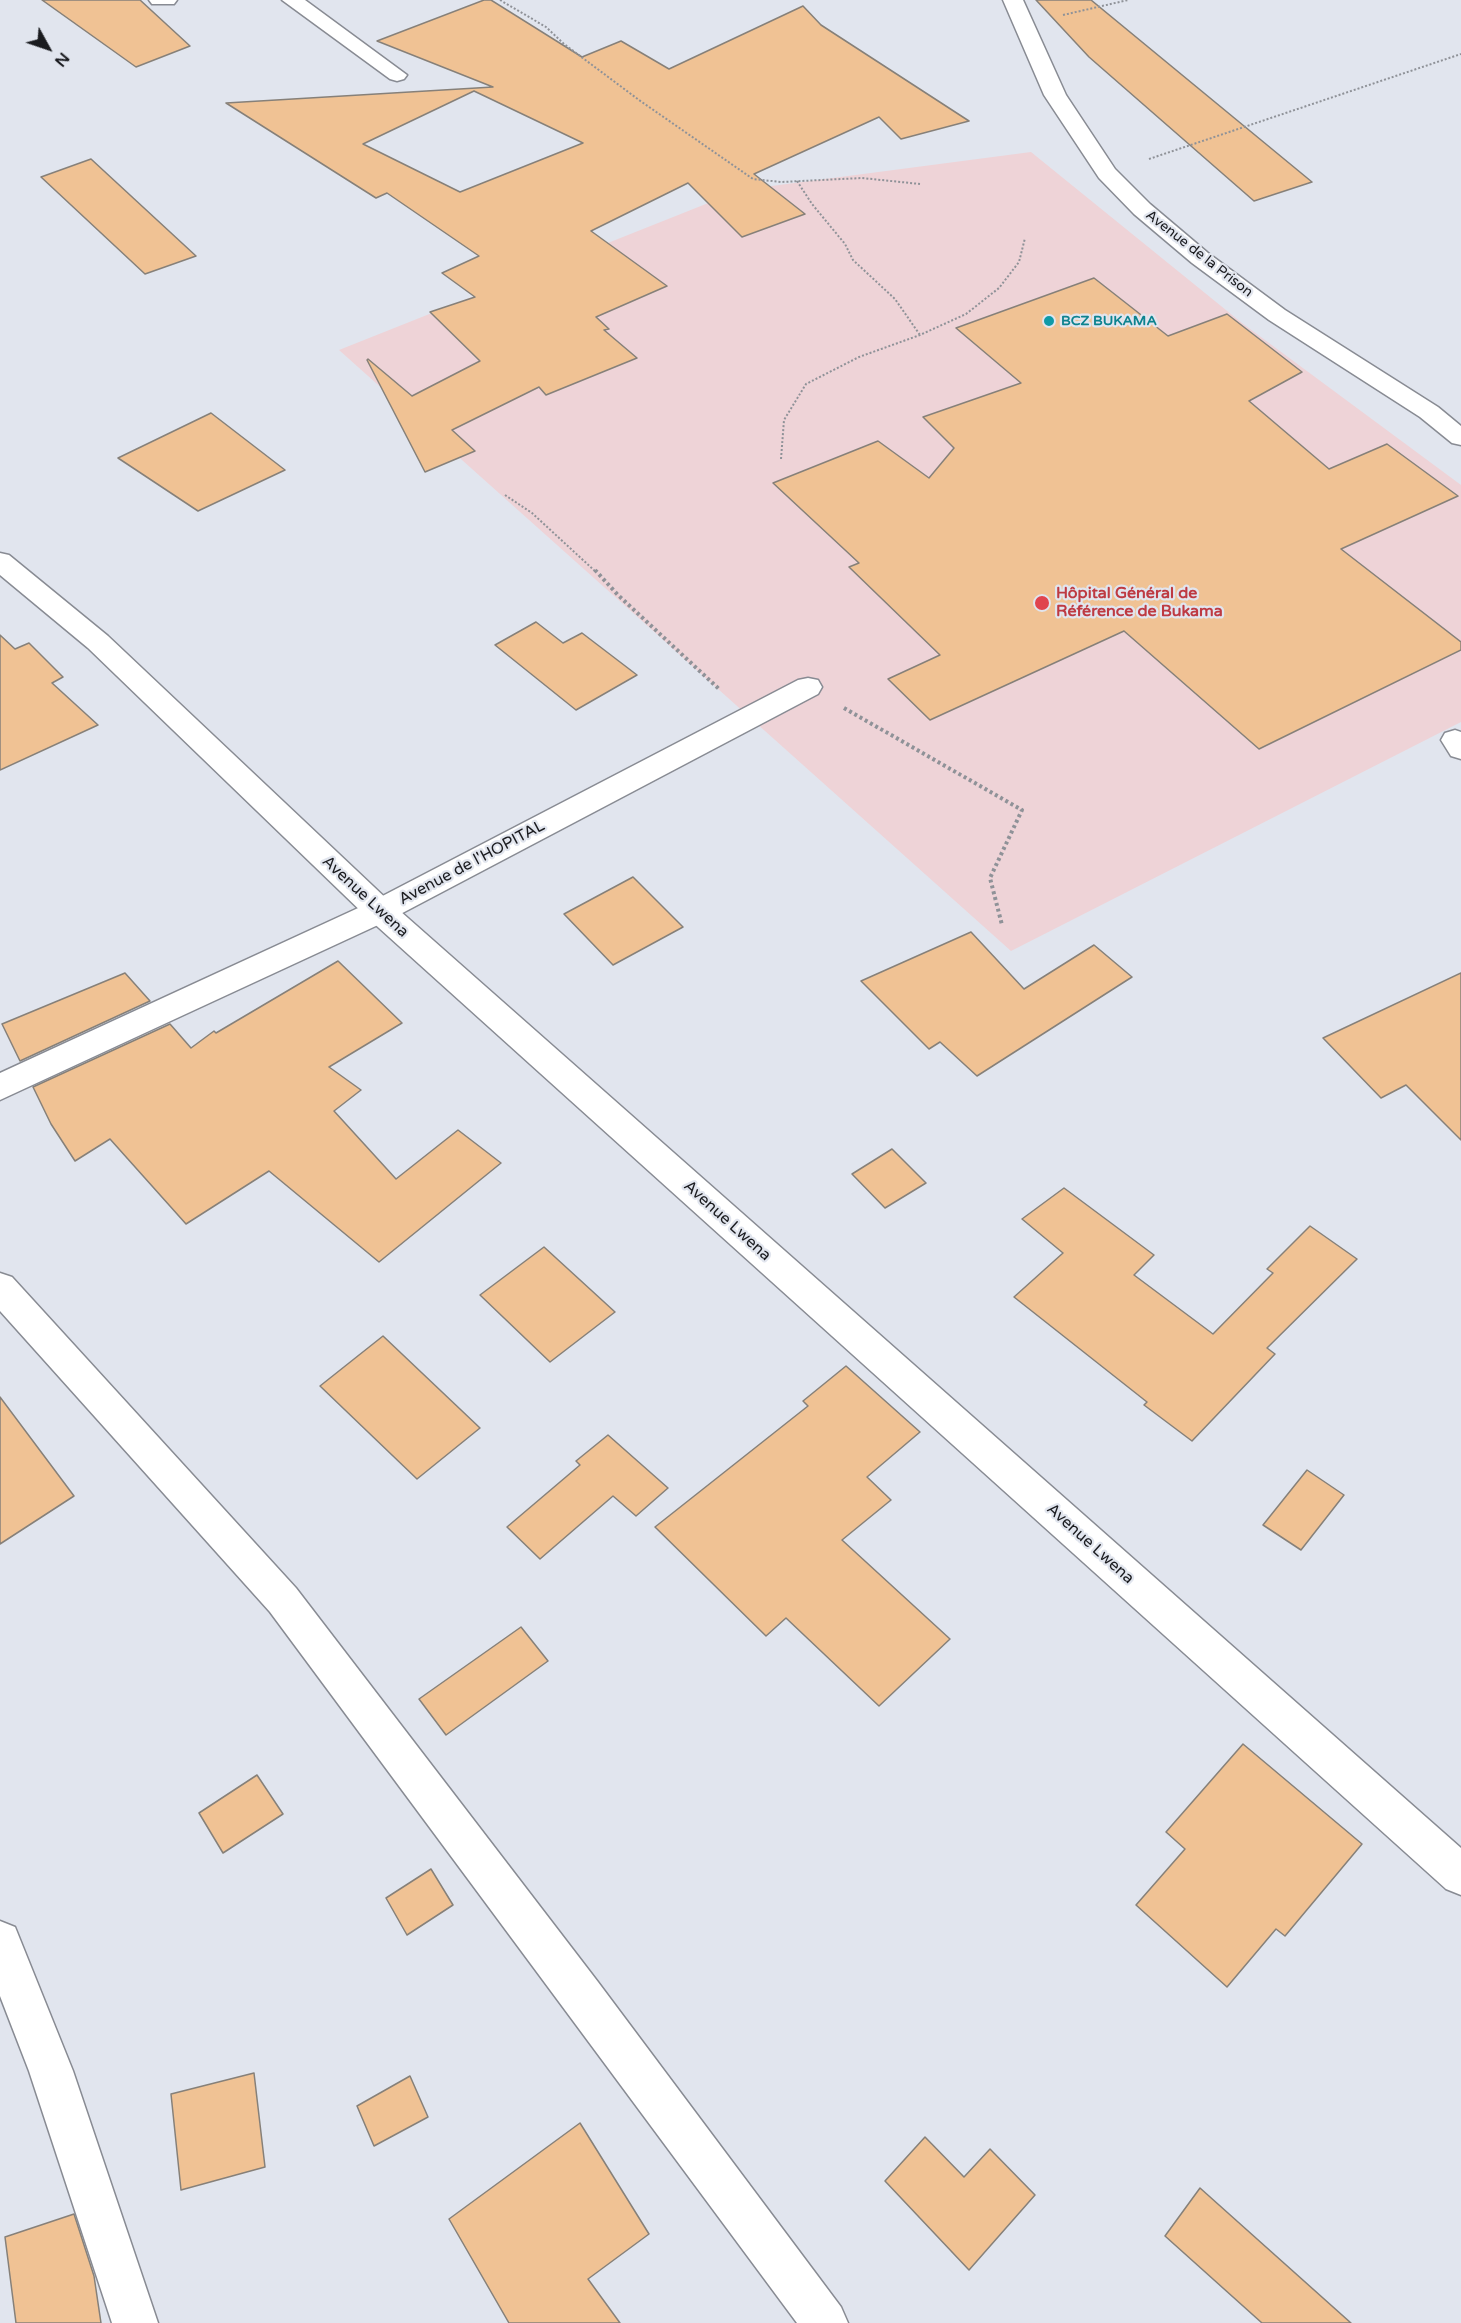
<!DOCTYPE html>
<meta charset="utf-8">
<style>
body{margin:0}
#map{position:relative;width:1461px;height:2323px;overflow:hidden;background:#e1e5ee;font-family:"Varela Round",sans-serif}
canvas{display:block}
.north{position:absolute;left:18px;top:18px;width:60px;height:60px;-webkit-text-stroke:4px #e1e5ee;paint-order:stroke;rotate:130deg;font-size:16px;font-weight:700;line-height:24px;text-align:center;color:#1a1b1f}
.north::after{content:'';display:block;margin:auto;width:21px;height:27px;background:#1a1b1f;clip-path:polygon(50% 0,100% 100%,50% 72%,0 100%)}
</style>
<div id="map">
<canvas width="1461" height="2323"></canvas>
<div class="north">N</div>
</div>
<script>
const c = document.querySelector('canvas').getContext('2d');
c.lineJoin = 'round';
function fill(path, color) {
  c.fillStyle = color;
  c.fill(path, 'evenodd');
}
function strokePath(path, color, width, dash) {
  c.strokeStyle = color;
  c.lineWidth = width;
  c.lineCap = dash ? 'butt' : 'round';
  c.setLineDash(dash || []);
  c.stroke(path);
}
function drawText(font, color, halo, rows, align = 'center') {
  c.font = font + ' "Varela Round",sans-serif';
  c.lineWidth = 4.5;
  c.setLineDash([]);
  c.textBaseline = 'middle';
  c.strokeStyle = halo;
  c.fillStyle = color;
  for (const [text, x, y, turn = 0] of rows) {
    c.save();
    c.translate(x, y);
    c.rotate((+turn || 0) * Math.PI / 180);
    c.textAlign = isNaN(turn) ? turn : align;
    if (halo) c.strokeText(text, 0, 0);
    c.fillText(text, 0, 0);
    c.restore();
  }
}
const medical = new Path2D(`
 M1031 152 1242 323 1461 485V722L1011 951 339 350 741 190Z`);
const building = new Path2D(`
 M42 0H140L190 46 136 67Z
 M484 0H491L582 57 621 41 669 69 803 6 821 25 969 121 901 139 879 117 754 174 805 214 742 237 688 183 591 231 667 286 596 317 609 329 604 330 637 358 546 395 539 387 452 430 475 451 425 472 367 360 368 359 412 396 480 361 430 312 475 297 442 273 479 256 387 193 376 198 226 103 493 87 377 41ZM474 91 583 143 460 192 363 144Z
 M1036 0H1091L1312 182 1254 201 1089 57Z
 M91 159 196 256 145 274 41 177Z
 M1094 278 1168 336 1227 314 1302 372 1249 401 1329 469 1387 444 1458 496 1341 549 1461 642V650L1259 749 1124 631 930 720 888 679 940 655 849 567 859 563 773 483 878 441 929 478 954 448 923 417 1021 383 956 328Z
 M211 413 285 470 198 511 118 458Z
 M536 622 563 643 582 633 637 675 576 710 495 645Z
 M0 635 15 649 29 643 63 677 52 683 98 725 0 770Z
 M633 877 683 927 613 965 564 914Z
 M971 932 1024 989 1094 945 1132 977 977 1076 940 1042 929 1049 861 981Z
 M338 961 402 1023 329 1067 361 1090 334 1111 396 1179 458 1130 501 1163 379 1262 269 1171 186 1224 110 1139 75 1161 51 1124 33 1087 170 1024 191 1048 214 1031 216 1033Z
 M125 973 150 1001 20 1061 2 1024Z
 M1461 973V1140L1406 1085 1381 1098 1323 1038Z
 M892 1149 926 1183 885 1208 852 1174Z
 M1064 1188 1154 1255 1134 1275 1213 1334 1273 1273 1267 1269 1310 1226 1357 1259 1267 1348 1275 1354 1192 1441 1144 1405 1147 1402 1014 1297 1063 1253 1022 1219Z
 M544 1247 615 1312 550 1362 480 1295Z
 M383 1336 480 1428 417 1479 320 1386Z
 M846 1366 920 1432 867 1477 891 1500 842 1540 950 1639 879 1706 786 1618 766 1636 655 1527 808 1406 803 1401Z
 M0 1397 74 1496 0 1544Z
 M608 1435 668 1488 636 1516 613 1496 540 1559 507 1527 580 1465 576 1461Z
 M1307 1470 1344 1495 1301 1550 1263 1525Z
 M521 1627 548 1661 446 1735 419 1699Z
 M1243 1744 1362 1844 1285 1936 1276 1929 1227 1987 1136 1905 1185 1849 1166 1832Z
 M257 1775 283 1814 223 1853 199 1813Z
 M431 1869 453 1905 407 1935 386 1898Z
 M254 2073 265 2167 181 2190 171 2094Z
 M410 2076 428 2117 374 2146 357 2106Z
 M580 2123 649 2234 588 2279 620 2323H509L449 2219Z
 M925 2137 964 2177 990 2149 1035 2195 969 2270 885 2181Z
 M1200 2188 1351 2323H1262L1165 2236Z
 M74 2214 94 2276 101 2323H16L5 2237Z`);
const pathFar1 = new Path2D(`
 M500 0 546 27 564 44 639 100 753 179 781 182 862 178 920 184
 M1063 15 1128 0
 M1149 159 1461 54
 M797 181 812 204 845 244 853 260 895 299 920 335
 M781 459 784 420 806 384 859 357 920 335 966 314 999 288 1019 262 1025 238
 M505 495 532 513 596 572`);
const path = new Path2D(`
 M595 570 618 595 719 689
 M844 708 1022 810 990 878 1002 925`);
const street = new Path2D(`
 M149 0H177L174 4H152Z
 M282 0H305L407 75 404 79 397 81 390 79Z
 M1003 0H1023L1066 95 1115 169 1150 204 1208 253 1285 310 1438 407 1461 426V445L1452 443 1420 417 1269 320 1192 263 1134 214 1099 178 1044 95Z
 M808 678 818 680 822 687 818 694 391 919 0 1100V1073L369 903 798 680Z
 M1455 730 1461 732V759L1451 756 1441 740 1445 733Z
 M0 1273 12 1277 296 1588 598 1982 841 2307 848 2323H797L270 1612 0 1311Z
 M0 1921 15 1927 73 2071 158 2323H112L29 2071 0 1996Z`);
const secondary = new Path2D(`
 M0 553 9 555 108 636 391 903 1461 1848V1895L1446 1889 369 919 88 648 0 575Z`);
const markers = [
 [1049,321,6,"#0f9aa8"],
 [1042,603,8,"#e0444e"]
];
const farStreetnames = [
 ["Avenue de la Prison",1199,254,38]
];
const farCulturenames = [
 ["BCZ BUKAMA",1061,321]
];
const healthNames = [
 ["Hôpital Général de",1056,594],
 ["Référence de Bukama",1056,612]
];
const streetNames = [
 ["Avenue de l'HOPITAL",472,863,-28],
 ["Avenue Lwena",365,897,43],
 ["Avenue Lwena",727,1221,42],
 ["Avenue Lwena",1090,1544,42]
];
fill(medical, '#eed3d7');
fill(building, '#f0c294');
strokePath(building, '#868079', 1.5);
strokePath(street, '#888b93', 3);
strokePath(secondary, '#888b93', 3);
strokePath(pathFar1, '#8f9298', 2, [2, 2]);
strokePath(path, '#8f9298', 4, [3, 3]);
fill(street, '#fff');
fill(secondary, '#fff');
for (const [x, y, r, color] of markers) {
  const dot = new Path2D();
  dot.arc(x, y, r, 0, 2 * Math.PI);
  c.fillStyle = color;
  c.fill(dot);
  strokePath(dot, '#e1e5ee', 2);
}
drawText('14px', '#1a1b1f', '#e1e5ee', farStreetnames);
drawText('bold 14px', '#0d838f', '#e1e5ee', farCulturenames, 'left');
drawText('bold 16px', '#be3a42', '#e1e5ee', healthNames, 'left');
drawText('16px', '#1a1b1f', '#e1e5ee', streetNames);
</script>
